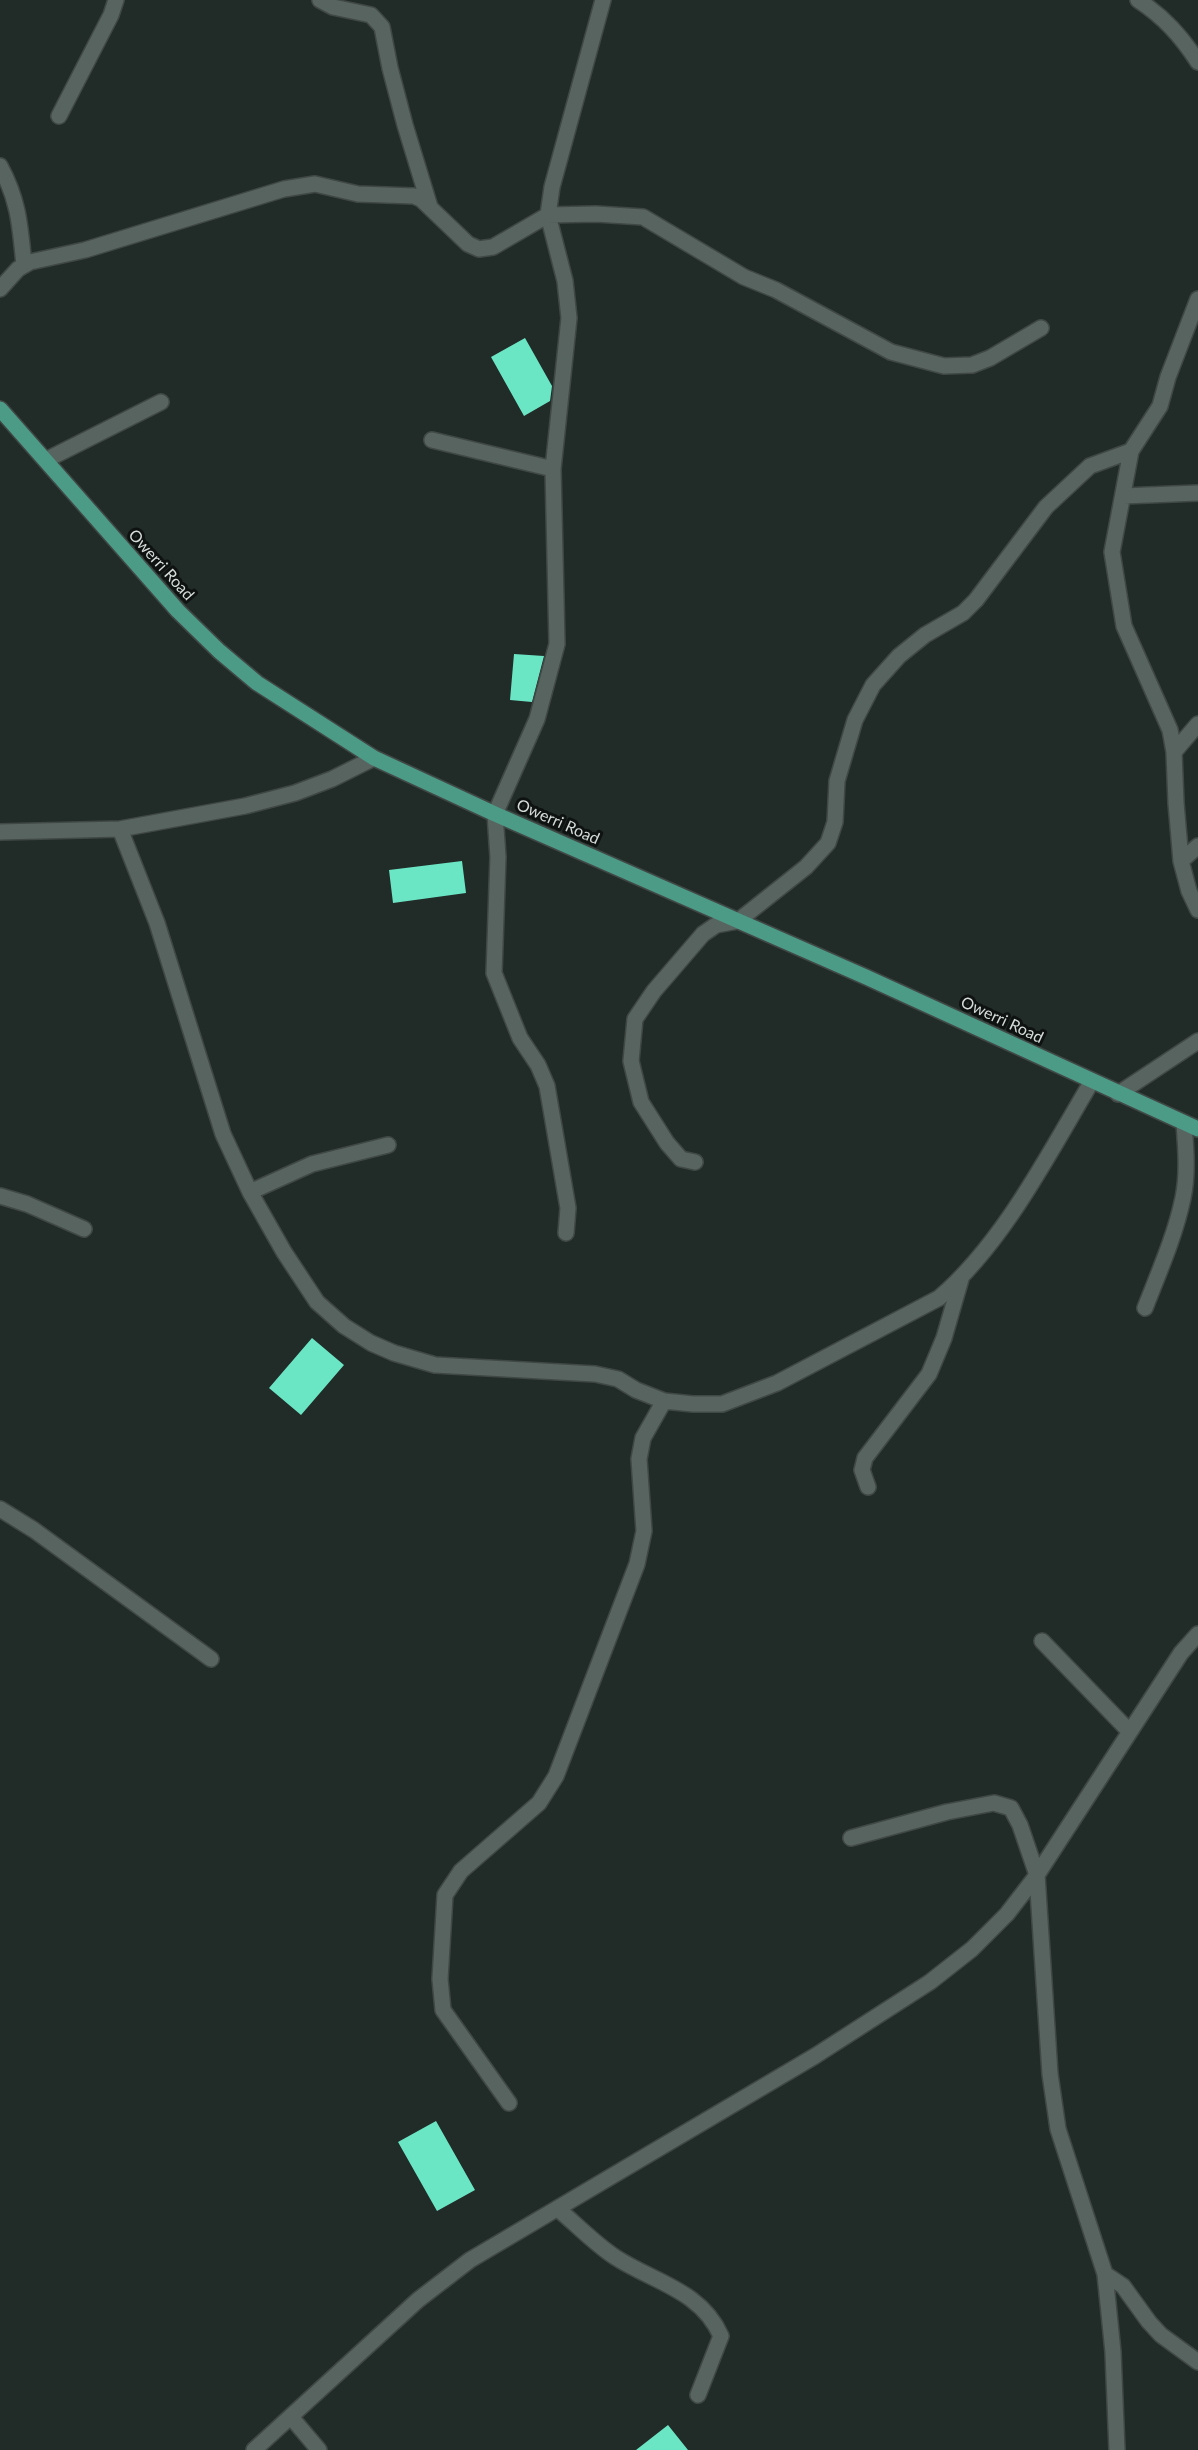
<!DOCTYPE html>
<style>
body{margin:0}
canvas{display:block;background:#212b28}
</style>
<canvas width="1198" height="2450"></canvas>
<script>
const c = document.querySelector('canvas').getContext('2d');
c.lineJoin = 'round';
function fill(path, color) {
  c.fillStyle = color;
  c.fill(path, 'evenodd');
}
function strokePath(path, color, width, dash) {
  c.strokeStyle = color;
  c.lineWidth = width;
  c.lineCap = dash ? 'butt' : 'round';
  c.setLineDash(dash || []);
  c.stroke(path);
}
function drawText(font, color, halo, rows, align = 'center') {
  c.font = font + ' Lato,sans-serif';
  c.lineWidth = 6;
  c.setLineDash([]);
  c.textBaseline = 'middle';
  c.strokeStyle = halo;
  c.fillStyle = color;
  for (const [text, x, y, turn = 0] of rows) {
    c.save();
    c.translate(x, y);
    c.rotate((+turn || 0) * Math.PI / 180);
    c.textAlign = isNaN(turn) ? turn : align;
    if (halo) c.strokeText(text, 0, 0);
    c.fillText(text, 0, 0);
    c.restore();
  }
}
const building = new Path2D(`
 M525 338 552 386 550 401 524 416 491 357Z
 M514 654 544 656 532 702 510 700Z
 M462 861 466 893 393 903 389 870Z
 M312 1338 344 1365 301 1415 269 1388Z
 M436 2121 475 2190 437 2211 398 2142Z
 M668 2425 688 2450H636Z`);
const minor = new Path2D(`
 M320 0 333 7 371 15 382 27 390 68 405 125 430 207
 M1138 0C1164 17 1181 36 1198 62
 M59 116 111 15 116 0
 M0 166C19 201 20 226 24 265
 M0 289 18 269 30 262 85 250 284 189 315 184 358 194 414 196 421 199 468 244 479 249 493 247 548 215 596 214 643 217 744 277 776 290 891 352 944 366 972 365 990 358 1041 328
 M1198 299 1168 377 1160 406 1131 451 1112 552 1124 626 1170 730 1174 752 1176 803 1181 861 1189 891 1198 910
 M432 440 553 469
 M46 460 161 402
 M1123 496 1198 493
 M1174 752 1198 724
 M120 829 157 923 223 1134 250 1192 284 1252 317 1302 344 1326 371 1343 394 1353 435 1365 595 1374 618 1379 636 1390 664 1401 693 1404H722L777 1383 939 1298C1004 1242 1048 1155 1092 1081
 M0 832 120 829 245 806 295 793 332 779 374 758
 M1181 861 1198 846
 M1118 1094 1198 1041
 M695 1162 681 1159 667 1143 641 1102 631 1061 635 1019 654 991 703 934 716 925 738 921 806 867 828 843 835 822 837 781 855 720 873 685 899 656 925 635 963 613 976 600 1046 507 1090 466 1131 451
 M250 1192 312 1164 388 1145
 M0 1196 27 1204 84 1229
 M566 1233 568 1208 547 1086 538 1065 520 1038 494 973 498 857 495 814 537 719 557 644 553 469 569 318 565 281 548 215 552 187 603 0
 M1145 1308C1159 1272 1175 1236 1183 1198 1188 1174 1186 1149 1184 1124
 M868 1487 862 1470 865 1458 929 1374 944 1338 961 1279
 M0 1509 34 1530 211 1659
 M1042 1641 1129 1731
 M851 1838 947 1812 994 1803 1011 1808 1020 1825 1037 1875 1050 2074 1058 2129 1105 2274 1113 2352 1117 2450
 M509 2103 443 2010 440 1979 445 1895 461 1871 539 1803 556 1776 637 1564 644 1531 639 1459 643 1438 664 1401
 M558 2209C577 2225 595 2244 615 2257 653 2282 701 2290 721 2336L698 2395
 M1105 2274 1123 2286 1149 2322 1161 2335 1198 2362
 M291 2417 319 2450
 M254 2450 418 2300 470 2260 815 2056 930 1982 972 1949 1007 1914 1037 1875 1181 1653 1198 1634`);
const major = new Path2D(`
 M0 409 178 611 219 651 257 683 374 758 495 814 866 977 1198 1129`);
const streetNames = [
 ["Owerri Road",161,565,48],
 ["Owerri Road",558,822,24],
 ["Owerri Road",1002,1020,25]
];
fill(building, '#6be6c5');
strokePath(minor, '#404845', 18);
strokePath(major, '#404845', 18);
strokePath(minor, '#586460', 15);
strokePath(major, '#4c9b87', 15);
drawText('16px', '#d5dcd9', '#0e1311', streetNames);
</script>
